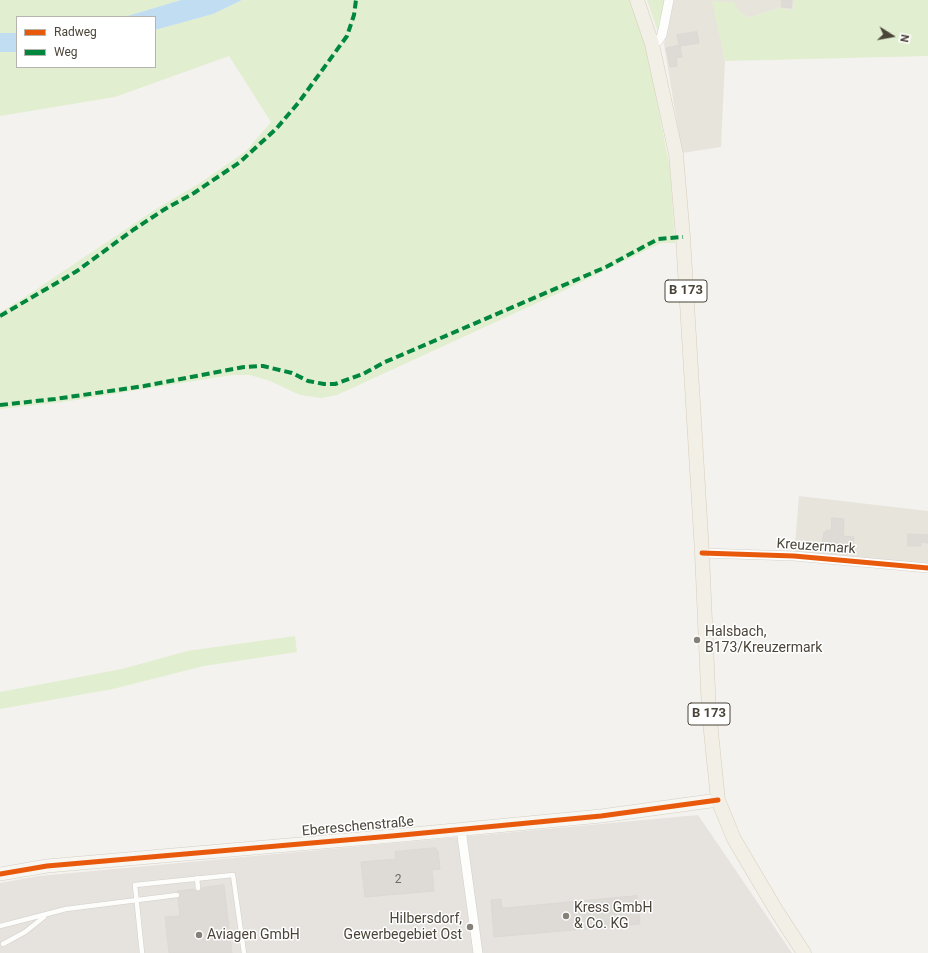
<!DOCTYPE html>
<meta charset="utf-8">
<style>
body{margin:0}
#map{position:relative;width:928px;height:953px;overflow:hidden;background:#f4f2ee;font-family:Roboto,sans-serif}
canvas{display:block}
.legend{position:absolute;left:16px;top:16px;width:140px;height:52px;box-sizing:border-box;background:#fff;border:1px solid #b7b4b0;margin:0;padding:5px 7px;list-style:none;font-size:12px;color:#4b4439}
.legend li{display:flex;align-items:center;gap:8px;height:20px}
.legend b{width:20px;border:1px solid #b7b4b0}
.north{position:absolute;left:872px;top:16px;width:40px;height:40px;-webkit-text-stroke:3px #fff;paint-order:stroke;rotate:101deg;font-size:11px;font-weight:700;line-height:16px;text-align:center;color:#4b4439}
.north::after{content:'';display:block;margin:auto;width:14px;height:18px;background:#4b4439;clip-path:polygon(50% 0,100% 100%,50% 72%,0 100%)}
</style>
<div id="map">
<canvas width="928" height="953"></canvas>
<ul class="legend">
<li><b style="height:5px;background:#e8590c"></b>Radweg</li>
<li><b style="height:5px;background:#00873e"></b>Weg</li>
</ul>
<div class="north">N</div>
</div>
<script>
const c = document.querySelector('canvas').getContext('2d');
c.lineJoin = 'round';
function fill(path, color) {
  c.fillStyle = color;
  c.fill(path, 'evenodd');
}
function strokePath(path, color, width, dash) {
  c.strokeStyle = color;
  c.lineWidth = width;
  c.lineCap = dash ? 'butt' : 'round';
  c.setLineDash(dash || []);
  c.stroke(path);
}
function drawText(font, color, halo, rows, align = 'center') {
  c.font = font + ' Roboto,sans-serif';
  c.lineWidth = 3;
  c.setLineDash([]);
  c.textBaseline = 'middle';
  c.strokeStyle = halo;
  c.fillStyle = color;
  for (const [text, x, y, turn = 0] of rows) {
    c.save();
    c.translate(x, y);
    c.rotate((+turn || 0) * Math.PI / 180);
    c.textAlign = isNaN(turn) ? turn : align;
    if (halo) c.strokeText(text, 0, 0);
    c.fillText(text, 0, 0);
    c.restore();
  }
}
const residential = new Path2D(`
 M672 0H794L793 10 779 8 749 18 740 12 713 1 725 61 721 147 682 153 664 44 670 14Z
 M799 496 928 511V568L794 556Z`);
const industrial = new Path2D(`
 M698 815 792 953H0V883L39 876Z`);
const green = new Path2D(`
 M0 0H181L124 17H17V33H0Z
 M242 0H630L647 49 670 169 675 243H661L561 292 337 395 321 398 300 395 270 381 250 375H232L63 402 0 409V312L19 301 156 209 200 183 246 151 271 122 229 56 115 97 0 116V52H17V67H155V30L213 14Z
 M647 0H666L663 17 659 21V27L658 32Z
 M794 0H928V56L725 61 712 1 734 2 740 12 749 18 779 8 793 10Z
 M295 636 297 652 204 666 113 689 0 709V692L122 669 187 651Z`);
const parking = new Path2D(`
 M572 834 575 875 614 873 617 897 519 906 515 879 505 875 504 869H481L479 841Z
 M439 842 443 845 452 870 454 907 355 918 353 890 364 889 365 897 434 891 432 870 440 869 435 843Z`);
const water = new Path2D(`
 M181 0H242L213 14 155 30V17H124Z
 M0 33H17V52H0Z`);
const building = new Path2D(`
 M782 0H792L791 8 782 7Z
 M697 32 699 43 680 46 682 57 676 58 677 66 670 67 666 48 679 45 677 35Z
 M832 518 844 519 843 536 854 537 853 547 822 544 824 532H826L827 530H831Z
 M908 534 928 535V543L921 542V546H908Z
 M435 848 438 851 440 869 432 870 434 891 365 897 361 862 396 859 395 852Z
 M224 885 232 953H169L165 917 180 916 178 899 181 895 177 891 194 889 196 891 199 892 202 888Z
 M637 896 640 924 494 937 491 900 501 899 502 908Z`);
const lane = new Path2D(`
 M197 878 198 888
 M0 926 66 909 177 895
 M3 944 25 932 44 917
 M142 953 135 885 233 875 244 953`);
const street = new Path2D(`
 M652 44 658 41 662 35 669 0
 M702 553 794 556 928 568
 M461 829 478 953`);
const secondary = new Path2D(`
 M0 874 47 866 392 836 601 816 718 800`);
const primary = new Path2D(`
 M637 0 652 44 676 154 683 237 702 553 709 712 718 800 734 839 776 910 804 953`);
const quiet = new Path2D(`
 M0 316 77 271 133 230 165 209 194 193 240 162 276 129 299 102 347 36 354 15 356 0
 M0 405 55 399 144 386 244 367 263 366 292 373 308 381 324 384H335L363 374 385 362 606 267 658 239 683 237`);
const cycleway = new Path2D(`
 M702 553 794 556 928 568
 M0 874 47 866 392 836 601 816 718 800`);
const markers = [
 [697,640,4,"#868178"],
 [566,916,4,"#868178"],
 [470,927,4,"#868178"],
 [199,935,4,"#868178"]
];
const numberNames = [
 ["2",398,880]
];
const shields = [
 [686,291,42],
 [709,714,42]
];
const shieldNames = [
 ["B 173",686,291],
 ["B 173",709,714]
];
const streetNames = [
 ["Kreuzermark",816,547,4],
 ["Ebereschenstraße",358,827,-5]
];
const poiNames = [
 ["Halsbach,",705,632],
 ["B173/Kreuzermark",705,648],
 ["Kress GmbH",574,908],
 ["& Co. KG",574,924],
 ["Hilbersdorf,",462,919,"right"],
 ["Gewerbegebiet Ost",462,935,"right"],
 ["Aviagen GmbH",207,935]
];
fill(residential, '#e7e4dc');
fill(industrial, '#e6e2de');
fill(green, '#e1eecf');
fill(parking, '#e6e3df');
fill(water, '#c0ddf1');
fill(building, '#dedbd6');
strokePath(building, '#dcd9d4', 1);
strokePath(lane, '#d2d0cb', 5.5);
strokePath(street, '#d2d0cb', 10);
strokePath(secondary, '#d3cfc5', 14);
strokePath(primary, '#d6cebb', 15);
strokePath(lane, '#fdfdfc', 4.5);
strokePath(street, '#fdfdfc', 9);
strokePath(secondary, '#f7f6f1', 13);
strokePath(primary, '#f2efe6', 14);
strokePath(quiet, '#00873e', 4, [8, 4]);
strokePath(cycleway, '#e8590c', 5);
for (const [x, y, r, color] of markers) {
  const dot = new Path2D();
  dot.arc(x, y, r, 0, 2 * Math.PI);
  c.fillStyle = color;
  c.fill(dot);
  strokePath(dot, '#fff', 1.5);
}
drawText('12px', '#706a61', null, numberNames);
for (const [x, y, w] of shields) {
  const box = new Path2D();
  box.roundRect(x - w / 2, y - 11, w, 22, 3);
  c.fillStyle = '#fff';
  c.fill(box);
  strokePath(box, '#4b4439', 1);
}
drawText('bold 13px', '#4b4439', null, shieldNames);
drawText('14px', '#4b4439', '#fff', streetNames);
drawText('14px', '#4b4439', '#fff', poiNames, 'left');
</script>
